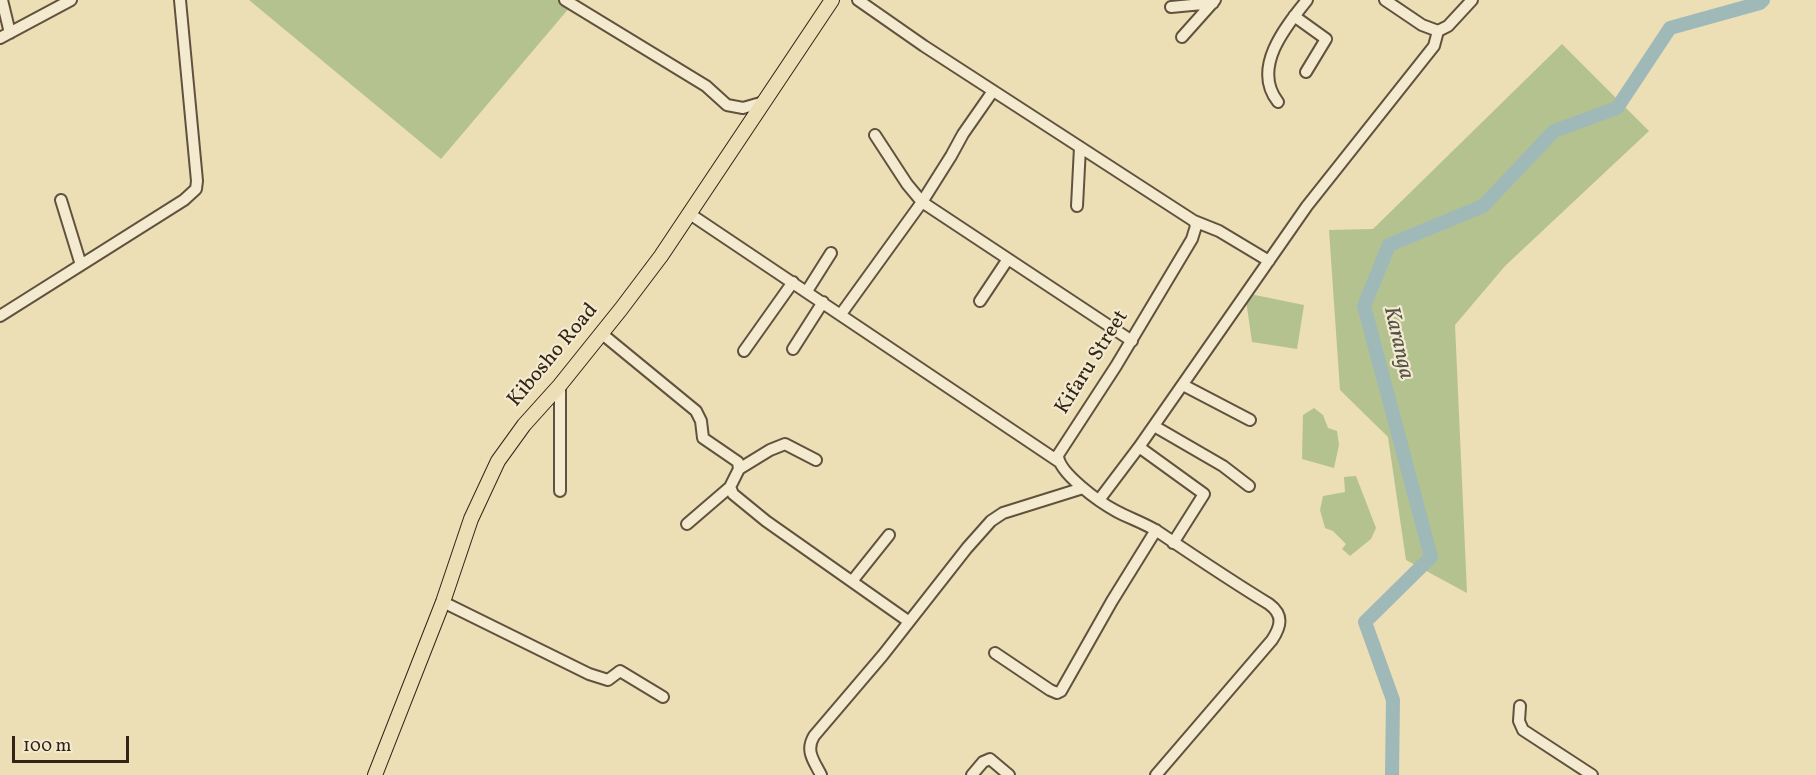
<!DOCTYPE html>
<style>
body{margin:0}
#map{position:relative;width:1816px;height:775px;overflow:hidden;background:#ecdeb5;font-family:Vollkorn,serif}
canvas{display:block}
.scale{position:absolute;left:12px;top:736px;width:117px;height:27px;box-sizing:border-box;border:3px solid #322417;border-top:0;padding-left:8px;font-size:18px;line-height:21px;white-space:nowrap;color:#322417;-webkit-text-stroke:4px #f3eacf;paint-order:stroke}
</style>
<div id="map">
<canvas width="1816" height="775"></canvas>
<div class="scale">100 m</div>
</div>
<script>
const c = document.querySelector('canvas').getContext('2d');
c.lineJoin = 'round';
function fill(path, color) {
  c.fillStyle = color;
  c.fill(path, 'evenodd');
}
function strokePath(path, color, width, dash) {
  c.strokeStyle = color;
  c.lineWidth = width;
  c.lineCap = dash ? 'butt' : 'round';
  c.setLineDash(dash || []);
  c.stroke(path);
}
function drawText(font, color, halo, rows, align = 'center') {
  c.font = font + ' Vollkorn,serif';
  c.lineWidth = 4.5;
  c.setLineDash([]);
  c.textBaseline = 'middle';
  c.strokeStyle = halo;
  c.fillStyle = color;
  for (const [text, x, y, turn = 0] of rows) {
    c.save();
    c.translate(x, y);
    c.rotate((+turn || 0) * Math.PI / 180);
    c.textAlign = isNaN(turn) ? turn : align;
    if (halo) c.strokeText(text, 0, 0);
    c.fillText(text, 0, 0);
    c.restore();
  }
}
const green = new Path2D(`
 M249 0H576L441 159Z
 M1562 44 1649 131 1505 266 1455 325 1467 593 1406 560 1388 437 1340 390 1329 230 1373 229Z
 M1245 293 1304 305 1297 349 1252 342Z
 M1314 408 1323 415 1328 428 1337 431 1339 445 1334 468 1302 459 1303 415Z
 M1356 476 1376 528 1371 539 1350 556 1342 549 1346 544 1333 531 1325 528 1320 510 1323 496 1345 492 1344 477Z`);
const river = new Path2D(`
 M1392 775 1393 700 1365 622 1431 557 1364 306 1389 245 1483 206 1554 131 1617 108 1670 28 1760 3 1763 0`);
const minor = new Path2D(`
 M2 0 10 33
 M565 0 706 86 727 105 743 108 764 102
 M858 0 924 46 1194 221 1196 226 1192 239 1116 366 1058 455C1058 473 1101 503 1116 511 1129 518 1144 523 1157 531 1194 556 1231 581 1269 604 1284 615 1281 626 1272 640L1156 775
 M1385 0 1422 25 1438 31 1448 26 1472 0
 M1171 7 1213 3
 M1294 16 1326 39 1306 72
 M1182 37 1215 0
 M0 38 71 0
 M1278 102C1251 68 1286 26 1307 0
 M875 135 907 184 922 202 1132 341
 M61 200 81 265
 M1077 206 1080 147
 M690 214 1058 461
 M1194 221 1219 231 1269 261
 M807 291 831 253
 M980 301 1008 259
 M841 314 922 202 951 156 963 134 993 91
 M0 316 184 200 196 189 197 181 180 0
 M601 333 696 411 701 421 703 438 738 462 739 469 730 487 733 494 766 521 908 621
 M793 349 823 302
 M744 351 793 282
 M560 385V491
 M1183 385 1250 420
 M1154 426 1223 466 1249 486
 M739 469 770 450 785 444 816 460
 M1099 500 1139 447
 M687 524 730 487
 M1173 543 1204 494 1139 447 1307 206 1434 46 1438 31
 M853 580 889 535
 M443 602 589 674 608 680 620 671 663 697
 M995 653 1050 690 1057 693 1061 691 1112 601 1156 530
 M1520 706 1519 721 1523 730 1592 775
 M821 775C814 761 805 751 814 736L883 655 967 548 991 521 1003 513 1083 488
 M972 775 983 762 990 759 1009 775`);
const major = new Path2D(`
 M375 775 443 602 471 519 498 461 524 425 560 385 621 309 661 256 832 0`);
const streetNames = [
 ["Kibosho Road",554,356,-50],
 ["Kifaru Street",1093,363,-58]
];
const waterNames = [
 ["Karanga",1397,343,77]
];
fill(green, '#b4c290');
strokePath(river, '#9fb9b9', 14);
strokePath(minor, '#60523e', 14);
strokePath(major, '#322417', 16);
strokePath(minor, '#f3eacf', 10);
strokePath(major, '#ecdeb5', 14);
drawText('21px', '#322417', '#f3eacf', streetNames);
drawText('italic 22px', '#535148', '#f3eacf', waterNames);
</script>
